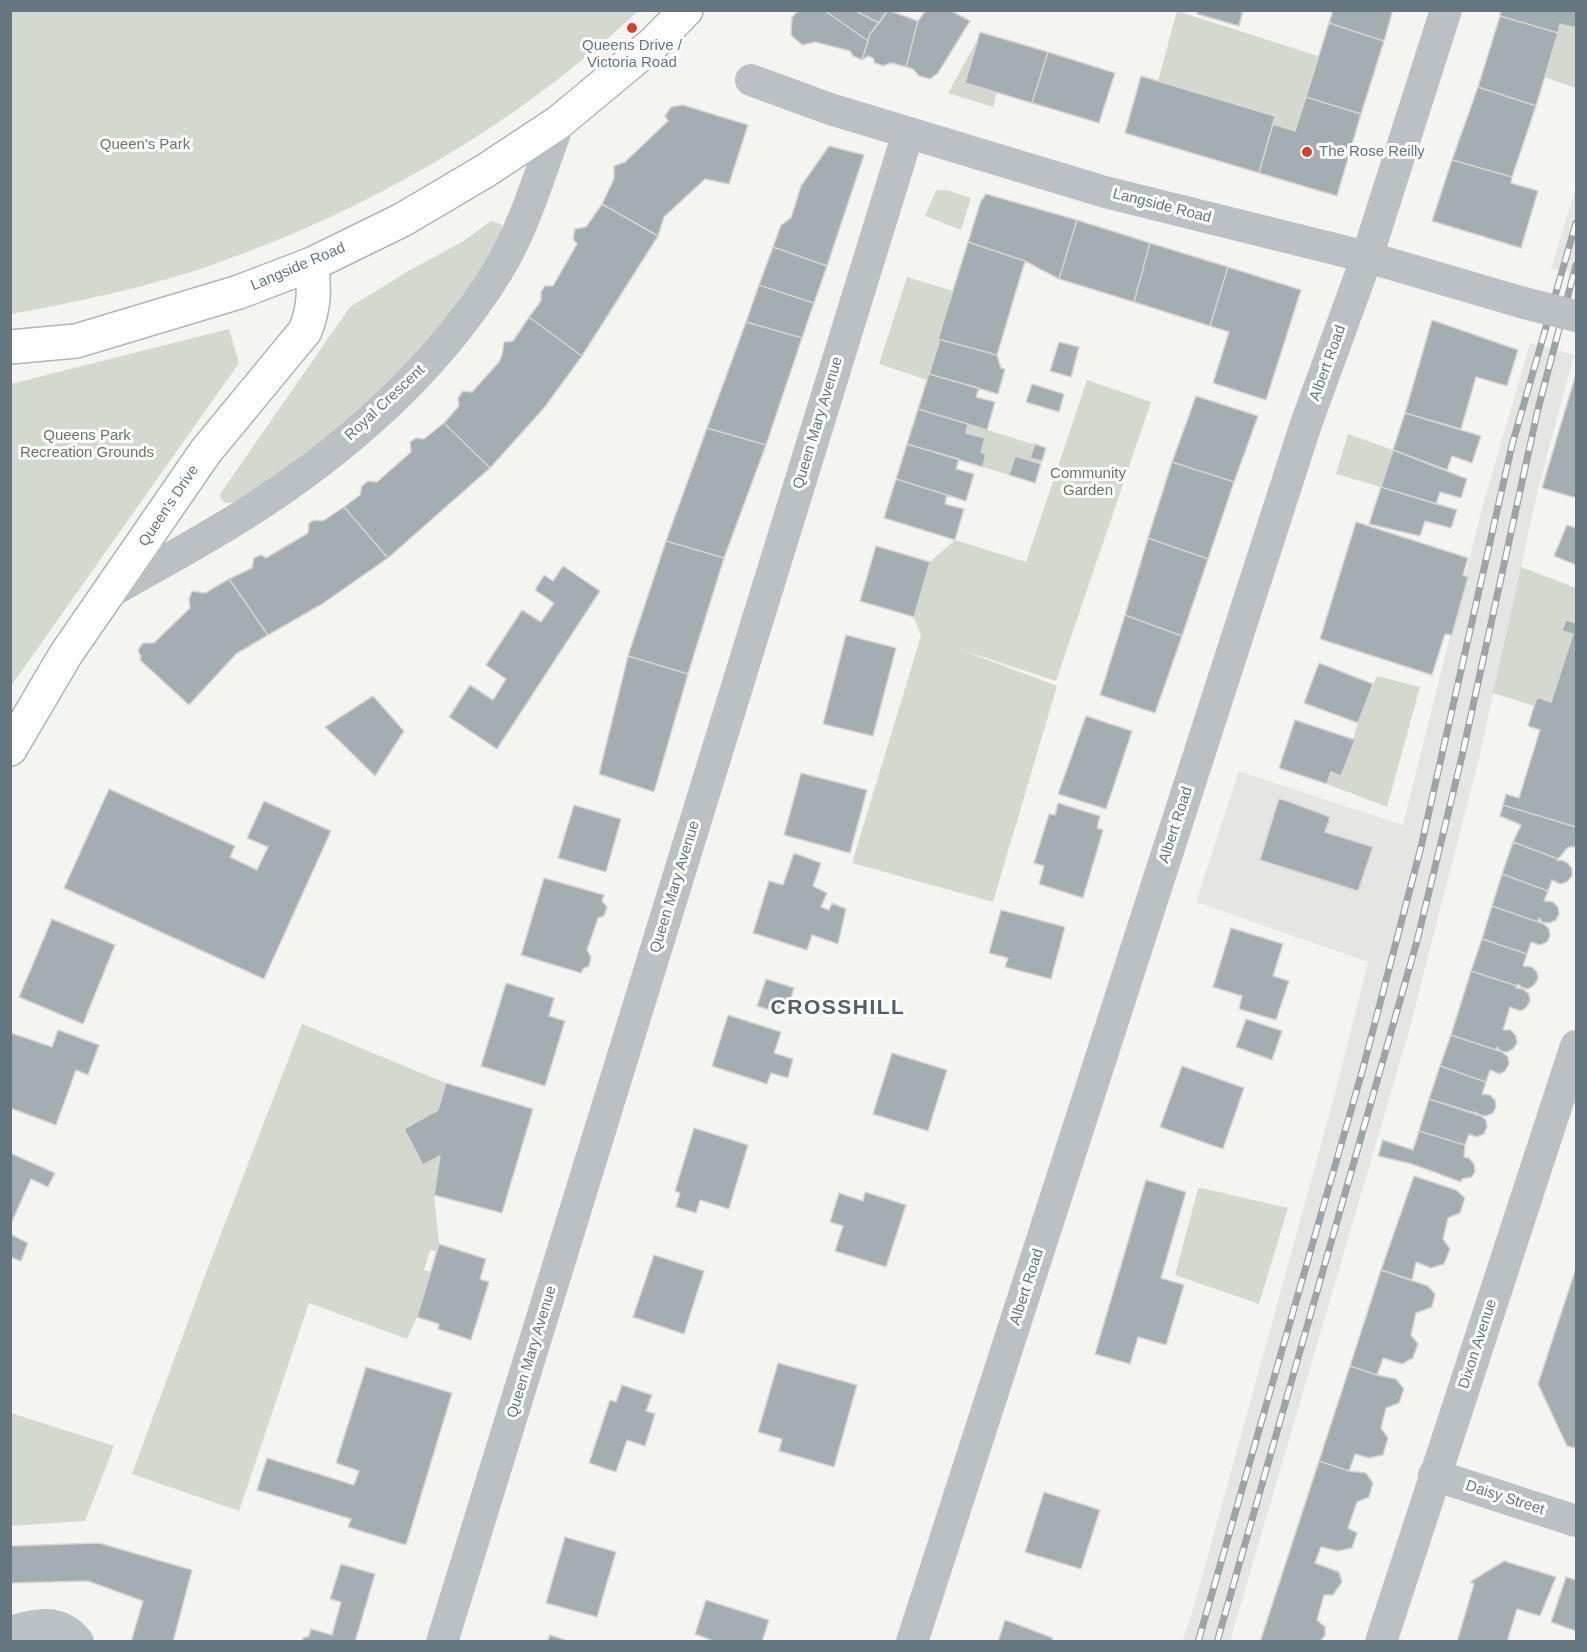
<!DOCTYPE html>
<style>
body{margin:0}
#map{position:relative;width:1587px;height:1652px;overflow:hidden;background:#f4f4f0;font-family:Helvetica,sans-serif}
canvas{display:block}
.frame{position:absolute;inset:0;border:12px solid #647781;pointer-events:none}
</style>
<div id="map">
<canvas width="1587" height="1652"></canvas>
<div class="frame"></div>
</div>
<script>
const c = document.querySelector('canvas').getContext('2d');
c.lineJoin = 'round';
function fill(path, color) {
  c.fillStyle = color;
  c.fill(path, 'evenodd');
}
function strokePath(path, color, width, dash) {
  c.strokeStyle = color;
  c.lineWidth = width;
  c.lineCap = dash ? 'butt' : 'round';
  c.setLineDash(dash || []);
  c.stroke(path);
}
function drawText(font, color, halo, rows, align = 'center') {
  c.font = font + ' Helvetica,sans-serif';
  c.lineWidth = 6;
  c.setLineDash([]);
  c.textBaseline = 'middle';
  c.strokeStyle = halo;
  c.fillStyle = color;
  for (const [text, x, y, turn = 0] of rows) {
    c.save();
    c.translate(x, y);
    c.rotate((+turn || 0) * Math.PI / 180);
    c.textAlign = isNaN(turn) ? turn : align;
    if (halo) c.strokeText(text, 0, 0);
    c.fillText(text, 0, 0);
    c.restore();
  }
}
const built = new Path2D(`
 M1576 187V272L1551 269Z
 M1530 343 1574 355 1538 489 1480 754 1409 1031 1230 1641 1182 1642 1191 1617 1333 1101 1368 962 1196 902 1239 771 1403 825 1483 505Z`);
const green = new Path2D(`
 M10 11 11 10 638 11C516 126 367 211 209 266 144 288 77 302 11 314Z
 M1177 11 1318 56 1295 131 1273 124 1275 115 1158 81Z
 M1560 24 1575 28 1576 25V88L1544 77Z
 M978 39 965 82 997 92 993 107 948 93Z
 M936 190H947L971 198 961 230 925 216Z
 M491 221 501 224 503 232C471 286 435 337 390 381 357 414 320 441 284 469 268 481 247 503 226 503L221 499 220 494 350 307 410 270 462 242Z
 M907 277 953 291 938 336 939 343 927 380 879 364Z
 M229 329 239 363 11 686V384Z
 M1087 380 1151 402 1056 681 956 648 1057 686 993 902 852 863 921 636 914 617 930 562 955 540 1026 562Z
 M968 424 1046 448 1035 483 983 467 986 454 981 452 985 438 966 433Z
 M1348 434 1393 450 1381 487 1336 474Z
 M1521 567 1576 588V623L1566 620 1563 630 1573 634 1551 702 1534 706 1493 693Z
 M1377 676 1420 687 1387 807 1327 784 1331 772 1342 776 1358 723Z
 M302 1024 446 1083 438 1110 404 1129 423 1165 440 1156 434 1195 439 1244 437 1252 430 1250 424 1270 430 1272 417 1317 407 1339 309 1303 239 1511 132 1474 207 1270Z
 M1201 1188 1288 1208 1259 1304 1175 1275 1198 1189Z
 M11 1413 114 1446 85 1521 11 1526Z`);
const building = new Path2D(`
 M799 10H824L868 41 862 60 853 56 850 51 815 42 802 45 791 35 792 17Z
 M824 10H854L879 23 870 34 868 41Z
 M854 10H888L879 23Z
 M888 10 918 21 906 67 891 63 883 66 875 63 873 58 868 56 862 60 870 34Z
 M926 10H950L970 21 938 73 930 79 919 76 913 69 906 67 918 21Z
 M1198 10H1243L1239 26 1197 14Z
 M1333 10H1393L1384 41 1329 23Z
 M1501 10H1576V28L1560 24 1558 33 1500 16Z
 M1500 16 1558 33 1536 106 1478 87Z
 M1329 23 1384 41 1361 114 1306 97Z
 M980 32 1048 52 1032 103 965 83Z
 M1048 52 1115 73 1099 123 1032 103Z
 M1141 76 1275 116 1259 173 1125 133Z
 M1478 87 1536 106 1512 177 1452 160Z
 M1306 97 1361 114 1337 196 1259 173 1273 124 1295 131Z
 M683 105 748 125 729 184 705 179 664 217 658 236 602 204 614 179V166L625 162 668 121 665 116 671 107Z
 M829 146 864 155 827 266 773 247 781 225 791 218 801 186Z
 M1452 160 1512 177 1511 183 1538 191 1521 248 1432 221Z
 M986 194 1077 220 1059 279 1025 261 968 242 981 201Z
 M602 204 658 236 582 356 529 317 541 301V292L545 286H553L577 244 573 239 575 229 586 227Z
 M1077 220 1150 243 1134 302 1059 279Z
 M968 242 1025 261 997 355 938 339Z
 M1150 243 1228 267 1210 326 1134 302Z
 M773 247 827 266 814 303 759 285Z
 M1228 267 1301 290 1266 400 1213 383 1229 332 1210 326Z
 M759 285 814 303 802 338 746 322Z
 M529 317 582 356 544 408 490 468 444 423 459 406 458 398 463 391 472 392 499 362 502 355 504 342 513 341Z
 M1432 320 1518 350 1507 386 1476 377 1461 429 1405 413Z
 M746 322 802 338 766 445 707 428Z
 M938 339 997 355 1001 368 1005 369 998 394 929 374 939 343Z
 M1059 342 1079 347 1071 377 1050 371Z
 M929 374 979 388 976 397 995 402 987 430 918 409Z
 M1575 377H1576V498L1542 488Z
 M1032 384 1064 394 1059 412 1026 402Z
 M1196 396 1258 416 1234 482 1172 462Z
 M918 409 968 424 966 433 985 438 981 452 986 454 983 467 907 444Z
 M1405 413 1481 436 1472 463 1452 456 1447 470 1393 450Z
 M444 423 490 468 388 558 344 507 360 495 362 486 368 481 377 482 411 452 410 442 416 438 424 439Z
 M707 428 766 445 724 558 666 541Z
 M907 444 959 459 956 469 974 474 966 501 896 479Z
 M1035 444 1046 448 1042 461 1030 458Z
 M1393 450 1467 479 1461 498 1440 492 1436 504 1381 487Z
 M1015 456 1041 464 1035 483 1009 475Z
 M1172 462 1234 482 1208 559 1148 538Z
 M896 479 947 495 945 504 964 509 955 540 884 518Z
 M1381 487 1457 510 1451 528 1425 521 1420 536 1369 524Z
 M344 507 388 558 322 604 268 635 229 579 252 568 254 558 261 555 266 558 308 533 309 523 315 520 323 521Z
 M1356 522 1468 558 1463 575 1468 577 1452 635 1445 634 1432 675 1320 639Z
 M1567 525 1576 528V565L1554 556Z
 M1148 538 1208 559 1182 636 1125 615Z
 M666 541 724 558 688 674 628 656Z
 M876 546 930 562 914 617 860 601Z
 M563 566 600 591 497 749 449 717 470 685 493 700 506 679 486 665 522 610 541 622 554 603 535 590 544 575 553 581Z
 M229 579 268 635 236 654 189 705 140 660 141 657 138 650 143 643H154L190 608 189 599 192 591 205 593Z
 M1125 615 1182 636 1155 713 1100 695Z
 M1566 620 1576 623V827L1503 805 1506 794 1519 798 1540 730 1528 726 1537 697 1551 702 1573 634 1562 631Z
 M846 635 896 648 873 736 823 724Z
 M628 656 688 674 654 792 599 774Z
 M1319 663 1373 684 1358 723 1304 703Z
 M373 696 404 731 375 776 325 727Z
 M1086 716 1132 731 1106 809 1058 794Z
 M1295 720 1355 740 1341 776 1331 772 1327 784 1279 768Z
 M801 773 867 790 850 853 784 835Z
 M109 789 235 846 230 857 257 870 268 847 247 838 264 801 331 831 264 979 64 888Z
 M1279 798 1330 817 1325 832 1373 847 1358 891 1260 860Z
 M1058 803 1100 816 1097 828 1103 830 1083 898 1039 884 1044 866 1034 863 1049 814 1055 815Z
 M574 805 621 819 606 872 558 858Z
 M1503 805 1576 827V847H1568L1558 859 1513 842 1521 825 1500 816Z
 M1513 842 1558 859 1557 861 1561 860 1568 863 1572 869V876L1567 882 1560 884 1552 880 1548 891 1502 874Z
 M794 853 821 863 813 886 827 893 821 907 829 910 832 903 846 909 838 944 812 935 807 950 753 933 769 881 783 885Z
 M1502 874 1548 891 1544 901 1553 902 1558 907 1559 914 1556 920 1549 923 1542 922 1539 918 1538 922 1492 906Z
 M544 878 604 895 602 901 607 907 604 916 598 918 587 950 591 957 589 966 583 969 581 973 521 955Z
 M1492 906 1544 924 1549 929 1550 936 1547 942 1540 945 1531 942 1527 954 1482 939Z
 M1001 910 1065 927 1051 979 1005 967 1008 958 989 953Z
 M52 919 115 945 83 1024 19 997Z
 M1231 928 1283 944 1273 976 1289 981 1276 1020 1239 1009 1242 996 1213 987Z
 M1482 939 1527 954 1523 966 1532 967 1537 972 1538 979 1534 985 1528 989 1521 987 1518 984 1517 986 1471 971Z
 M1471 971 1517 986 1516 988 1523 989 1529 994 1530 1001 1526 1008 1520 1011 1510 1007 1503 1030H1511L1516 1036 1517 1043 1513 1049 1507 1052 1500 1051 1497 1047 1496 1050 1451 1035Z
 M766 979 794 988 786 1015 757 1006Z
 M506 983 554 998 549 1016 565 1021 545 1086 481 1066Z
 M728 1015 781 1032 774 1053 793 1059 788 1078 771 1073 767 1084 712 1066Z
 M1246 1019 1282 1031 1272 1060 1236 1047Z
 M58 1030 99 1045 88 1075 76 1070 56 1125 10 1108V1034L11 1033 52 1047Z
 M1451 1035 1502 1052 1508 1057 1509 1064 1505 1071 1499 1074 1490 1070 1486 1082 1440 1066Z
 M892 1053 947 1070 928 1131 873 1114Z
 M1182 1066 1244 1088 1223 1149 1160 1127Z
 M1440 1066 1486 1082 1482 1094 1490 1095 1495 1100 1496 1107 1493 1113 1486 1116 1479 1115 1476 1112 1475 1113 1429 1099Z
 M446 1083 533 1109 502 1213 434 1195 440 1156 423 1165 404 1129 438 1110Z
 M1429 1099 1481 1116 1486 1120 1487 1127 1484 1134 1477 1137 1469 1134 1465 1145 1419 1131Z
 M694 1128 748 1145 729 1209 700 1200 696 1213 676 1207 680 1193 675 1191Z
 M1419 1131 1465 1145 1464 1157 1469 1158 1474 1164 1475 1171 1472 1177 1462 1179 1461 1182 1412 1164 1378 1156 1383 1140 1413 1150Z
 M10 1153 55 1173 48 1187 31 1179 10 1226Z
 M1414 1176 1456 1190 1465 1198 1460 1213 1448 1218 1443 1239 1450 1249 1444 1264 1431 1268 1416 1262 1412 1280 1381 1270Z
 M1146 1180 1186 1192 1161 1278 1184 1285 1166 1345 1138 1337 1130 1364 1095 1354Z
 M865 1192 906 1205 886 1267 835 1251 843 1226 830 1222 839 1193 863 1201Z
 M10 1234 28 1243 21 1261 10 1257Z
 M439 1244 486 1259 480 1279 489 1282 471 1340 438 1329 439 1324 417 1317Z
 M654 1255 704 1271 684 1334 633 1317Z
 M1576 1268V1448L1567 1446 1538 1384Z
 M1381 1270 1428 1286 1435 1294 1432 1307 1416 1313 1411 1335 1418 1344 1413 1358 1402 1364 1383 1358 1377 1375 1350 1366Z
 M778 1363 857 1385 834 1467 779 1451 782 1439 758 1432Z
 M1350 1366 1377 1375 1396 1379 1404 1389 1399 1403 1386 1408 1381 1428 1388 1438 1383 1455 1369 1458 1355 1454 1349 1471 1319 1461Z
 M366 1367 452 1393 406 1545 348 1527 351 1519 257 1490 267 1458 354 1485 359 1471 336 1463Z
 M622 1385 652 1395 646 1411 655 1414 645 1446 627 1440 616 1472 589 1463 610 1400 616 1402Z
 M1319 1461 1349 1471 1366 1473 1373 1483 1369 1497 1357 1502 1348 1528 1357 1533 1352 1548 1338 1551 1321 1547 1315 1563 1339 1572 1342 1582 1333 1595H1324L1317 1620 1325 1627V1636L1319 1642H1260Z
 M1044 1492 1100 1510 1081 1569 1025 1552Z
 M565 1537 616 1552 597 1617 546 1603Z
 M99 1543 192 1570 173 1642H131L143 1601 88 1581 10 1583V1546Z
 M1504 1561 1556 1577 1540 1616 1517 1609 1507 1642H1457L1474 1584 1470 1582Z
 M341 1564 375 1574 355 1642H302L303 1638 309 1636 311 1629 332 1635 341 1602 330 1599Z
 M1566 1577 1576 1580V1631L1551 1622Z
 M706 1600 769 1620 762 1642H716L695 1634Z
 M1005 1620 1053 1638 1052 1642H998Z
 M550 1635 571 1642H547Z`);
const street = new Path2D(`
 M751 80 830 109 1105 192 1367 257 1524 303
 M109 593C160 563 213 536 262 503 354 442 438 367 497 272 525 227 540 172 559 122
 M1434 1475 1576 1521
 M10 1632C35 1624 60 1618 78 1642
 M442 1642 908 133
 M912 1642 1306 424 1367 257 1446 10
 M1381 1642 1576 1046`);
const secondary = new Path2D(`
 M10 347 76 341 239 292 312 264 402 220 485 171 559 122 654 43 686 10
 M10 749 66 654 206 451 305 331C315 306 314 290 312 264`);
const rail = new Path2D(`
 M1198 1642 1362 1072 1421 847 1512 445 1576 223
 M1217 1642 1417 941 1462 756 1538 409 1576 265`);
const streetBridge = new Path2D(`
 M1524 303 1576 316`);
const markers = [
 [632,28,6,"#dd3f28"],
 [1307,152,6,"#dd3f28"]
];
const poiNames = [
 ["Queens Drive /",632,46],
 ["Victoria Road",632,63],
 ["The Rose Reilly",1319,152,"left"]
];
const parkNames = [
 ["Queen's Park",145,145],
 ["Queens Park",87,436],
 ["Recreation Grounds",87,453],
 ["Community",1088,474],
 ["Garden",1088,491]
];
const streetNames = [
 ["Langside Road",1162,206,14],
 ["Langside Road",298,267,-23],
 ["Albert Road",1328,363,-70],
 ["Royal Crescent",385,403,-43],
 ["Queen Mary Avenue",818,423,-73],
 ["Queen's Drive",169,506,-56],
 ["Albert Road",1176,825,-72],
 ["Queen Mary Avenue",675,887,-73],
 ["Albert Road",1027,1287,-72],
 ["Dixon Avenue",1478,1344,-72],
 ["Queen Mary Avenue",532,1352,-73],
 ["Daisy Street",1505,1498,18]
];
const districtNames = [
 ["CROSSHILL",838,1008]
];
fill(built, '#e5e6e4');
fill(green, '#d4d9d0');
fill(building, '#a4aeb2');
strokePath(building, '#d6d5d3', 1.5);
strokePath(secondary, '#afb6b9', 36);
strokePath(street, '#bac0c3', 32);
strokePath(secondary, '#fff', 33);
strokePath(rail, '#9ca4a8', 7);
strokePath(rail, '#fff', 4.5, [14]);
strokePath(streetBridge, '#bac0c3', 32);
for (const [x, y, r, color] of markers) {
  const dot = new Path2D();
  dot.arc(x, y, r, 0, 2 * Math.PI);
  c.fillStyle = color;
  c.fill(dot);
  strokePath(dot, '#fff', 2);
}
drawText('15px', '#647781', '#fff', poiNames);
drawText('15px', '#697863', '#fff', parkNames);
drawText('15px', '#647781', '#fff', streetNames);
c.letterSpacing = '1.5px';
drawText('bold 21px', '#525f66', '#fff', districtNames);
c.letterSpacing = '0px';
</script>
